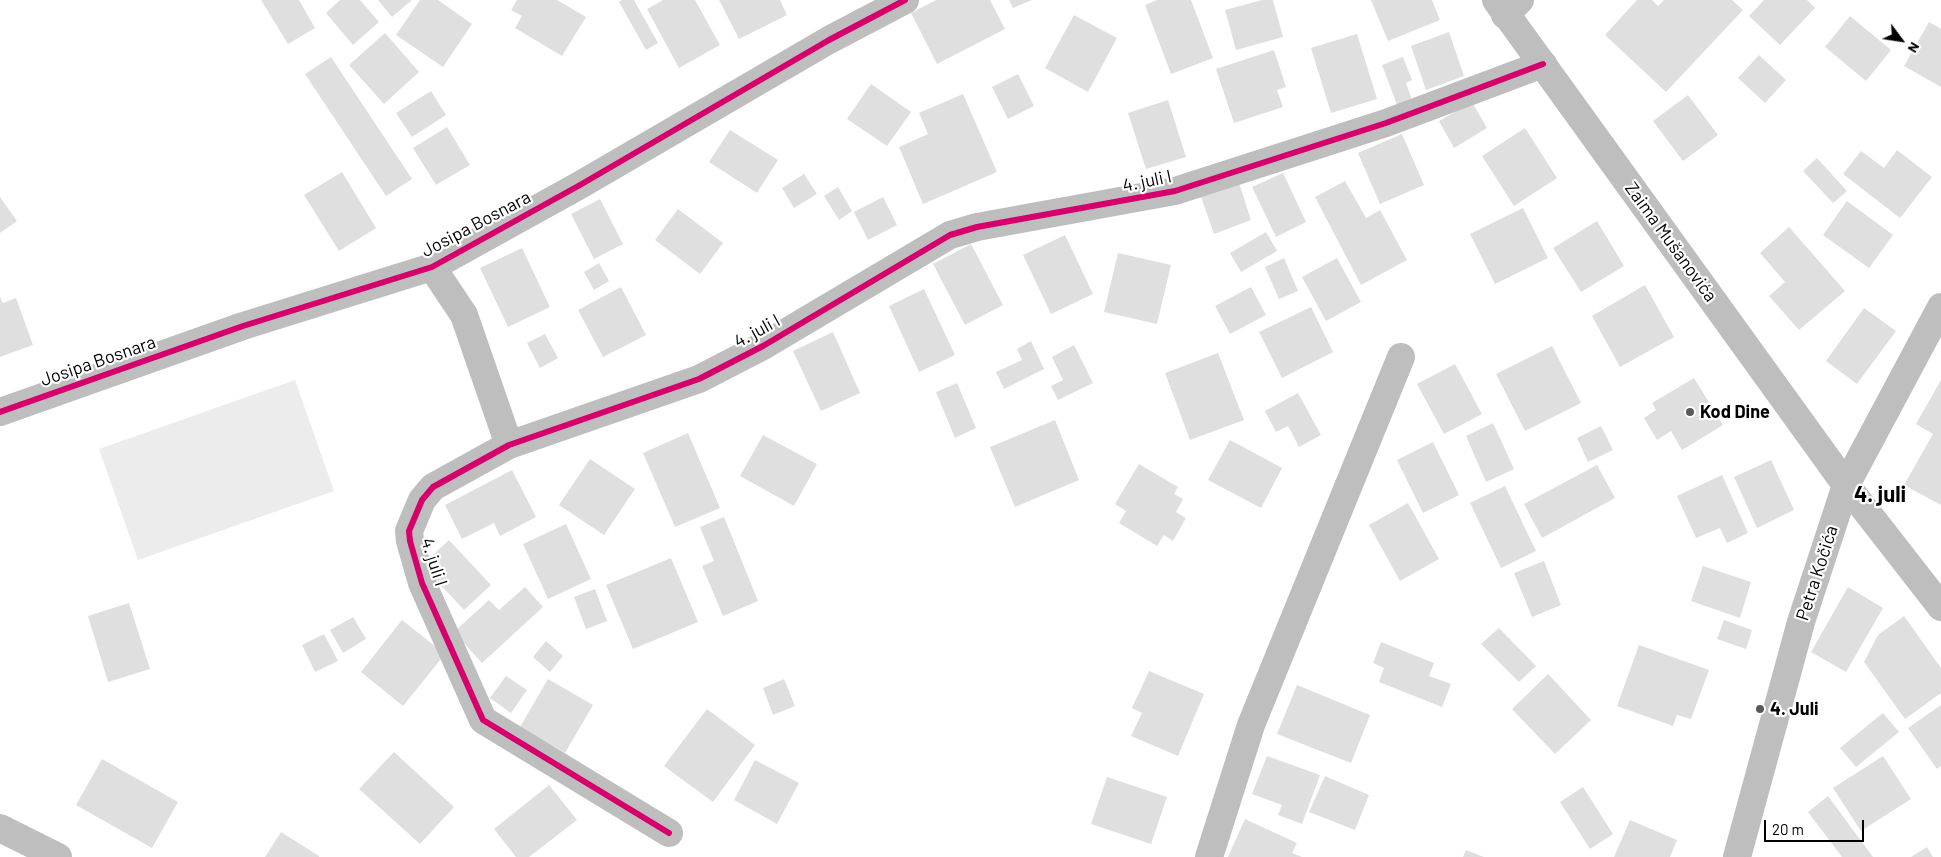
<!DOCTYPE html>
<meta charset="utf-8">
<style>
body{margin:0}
#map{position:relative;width:1941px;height:857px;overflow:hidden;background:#fff;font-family:Barlow,sans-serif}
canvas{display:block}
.north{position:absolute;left:1876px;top:15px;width:50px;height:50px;-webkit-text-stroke:4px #fff;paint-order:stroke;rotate:121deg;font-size:14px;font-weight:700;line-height:20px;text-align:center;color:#000}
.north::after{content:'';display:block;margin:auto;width:18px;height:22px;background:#000;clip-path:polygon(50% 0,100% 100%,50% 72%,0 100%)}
.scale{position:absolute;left:1764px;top:820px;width:100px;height:22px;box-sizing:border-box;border:2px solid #000;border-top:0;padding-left:6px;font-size:15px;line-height:18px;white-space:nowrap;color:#000;-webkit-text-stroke:4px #fff;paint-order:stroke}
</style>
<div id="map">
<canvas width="1941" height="857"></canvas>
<div class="north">N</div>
<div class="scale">20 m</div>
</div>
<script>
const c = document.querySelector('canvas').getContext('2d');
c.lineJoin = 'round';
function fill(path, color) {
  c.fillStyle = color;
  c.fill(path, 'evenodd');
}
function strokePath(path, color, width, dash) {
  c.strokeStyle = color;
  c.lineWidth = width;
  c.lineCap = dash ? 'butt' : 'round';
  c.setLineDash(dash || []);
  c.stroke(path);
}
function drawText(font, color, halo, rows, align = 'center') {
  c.font = font + ' Barlow,sans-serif';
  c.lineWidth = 4.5;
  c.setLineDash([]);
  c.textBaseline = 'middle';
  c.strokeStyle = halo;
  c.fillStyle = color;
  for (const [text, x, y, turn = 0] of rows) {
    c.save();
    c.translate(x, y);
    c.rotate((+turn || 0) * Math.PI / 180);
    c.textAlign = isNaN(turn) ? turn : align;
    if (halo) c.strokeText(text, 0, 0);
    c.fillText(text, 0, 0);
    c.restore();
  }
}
const green = new Path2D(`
 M295 380 334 491 138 560 99 449Z`);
const building = new Path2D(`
 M261 0H299L315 28 288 44Z
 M340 0H360L379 22 353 45 326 13Z
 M378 0H412L392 17Z
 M420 0H438L472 24 443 67 396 35Z
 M517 0H557L586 17 562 56 515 28 522 16 511 10Z
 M622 0H634L658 43 646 50 619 2Z
 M663 0H695L720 45 679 68 647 9Z
 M719 0H780L787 15 739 39Z
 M936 0H990L1005 29 937 64 911 13Z
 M1009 0H1032L1013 8Z
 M1157 0H1191L1213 58 1171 74 1145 5Z
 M1262 0H1273L1283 37 1236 50 1225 10Z
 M1371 0H1432L1440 20 1388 41Z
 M1637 0H1652L1658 6 1664 0H1732L1743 10 1666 92 1605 35Z
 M1764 0H1807L1815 8 1780 45 1749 16Z
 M1074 15 1117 38 1088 92 1045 68Z
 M1850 16 1891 50 1866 81 1825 47Z
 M1929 22 1941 29V87L1904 66Z
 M1449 32 1464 76 1426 90 1411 46Z
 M385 33 419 72 384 104 349 65Z
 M1357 34 1377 99 1331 113 1311 48Z
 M1274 50 1286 87 1277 90 1283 107 1234 123 1216 69Z
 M1759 55 1786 80 1765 103 1738 78Z
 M331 57 412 179 386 196 305 74Z
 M1403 57 1412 80 1406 83 1412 100 1397 105 1382 65Z
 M1018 74 1034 106 1008 119 992 87Z
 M871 84 911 112 887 146 847 119Z
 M431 91 446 115 412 137 396 113Z
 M963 94 997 172 923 204 899 147 928 134 919 113Z
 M1688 95 1718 135 1683 161 1653 121Z
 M1168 100 1186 157 1146 169 1128 113Z
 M1472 102 1487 128 1454 148 1439 121Z
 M447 127 470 165 436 185 413 148Z
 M1525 128 1557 178 1514 206 1482 156Z
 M730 130 778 160 757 193 709 162Z
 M1402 134 1424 185 1380 204 1358 153Z
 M1897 150 1932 177 1900 218 1843 174 1861 151 1884 168Z
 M1817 158 1847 191 1833 203 1803 171Z
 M342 172 376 228 339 251 304 195Z
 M1283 173 1306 222 1276 237 1252 187Z
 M804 174 817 194 794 208 782 188Z
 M1238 180 1251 220 1214 234 1200 194Z
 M1345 181 1366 218 1380 210 1407 260 1361 285 1315 197Z
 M838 187 852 211 839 220 824 196Z
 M0 197 17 221 0 233Z
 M883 197 897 225 868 240 854 212Z
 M600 199 623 244 594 259 571 214Z
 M1847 201 1893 235 1869 268 1823 235Z
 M1523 208 1548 258 1495 284 1470 234Z
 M678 209 723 243 700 274 655 240Z
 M1597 221 1624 266 1581 292 1553 248Z
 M1789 227 1845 291 1799 330 1769 296 1785 282 1760 253Z
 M1266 232 1277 251 1241 272 1230 253Z
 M1065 235 1093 294 1051 314 1023 255Z
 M971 244 1003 305 965 325 933 264Z
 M522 248 550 307 508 327 480 268Z
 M1118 253 1171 265 1157 324 1104 312Z
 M1284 258 1298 291 1279 299 1265 267Z
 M1337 258 1361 302 1326 321 1302 277Z
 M599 263 609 281 594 290 584 272Z
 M1645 285 1674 337 1620 367 1592 316Z
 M621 287 646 335 603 357 578 310Z
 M1251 287 1266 315 1230 334 1215 306Z
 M924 289 955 355 919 372 889 306Z
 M0 297 3 303 16 298 33 345 0 357Z
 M1311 307 1333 352 1282 378 1259 332Z
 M1864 308 1896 331 1857 384 1826 361Z
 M833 332 860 393 821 411 793 351Z
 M545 334 558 358 540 368 527 343Z
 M1031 341 1044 369 1004 389 996 372 1022 360 1017 349Z
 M1074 345 1093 383 1058 400 1051 386 1063 380 1052 357Z
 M1552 346 1581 403 1525 431 1496 374Z
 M1218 353 1244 420 1190 440 1165 373Z
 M1455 364 1482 414 1444 434 1417 384Z
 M1694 378 1723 425 1682 450 1671 431 1657 440 1644 418 1656 410 1652 403Z
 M1941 380V505L1904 485 1933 434 1916 424Z
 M957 383 976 428 955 438 936 392Z
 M1298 393 1321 435 1299 447 1288 426 1276 432 1265 411Z
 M1055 420 1079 480 1015 507 990 447Z
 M1493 423 1514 469 1486 482 1466 436Z
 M1601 426 1613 450 1588 462 1577 438Z
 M688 433 720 508 675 527 643 453Z
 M763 435 817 464 794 506 740 476Z
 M1230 440 1282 468 1261 508 1208 480Z
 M1433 442 1459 495 1423 513 1397 460Z
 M590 459 635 489 604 535 559 505Z
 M1771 460 1794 510 1757 528 1734 477Z
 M1139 464 1178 487 1174 494 1183 499 1176 512 1186 518 1173 541 1164 535 1157 546 1119 523 1126 511 1115 504Z
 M1597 465 1615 498 1542 538 1524 504Z
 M512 470 536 517 500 536 494 523 462 539 445 505Z
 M1722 475 1748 533 1727 543 1720 528 1696 538 1677 496Z
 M1505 486 1536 551 1501 568 1470 503Z
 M1408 503 1439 559 1400 581 1369 525Z
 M724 517 758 601 723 616 702 566 714 561 700 527Z
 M566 524 591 579 548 599 523 544Z
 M449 540 491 585 464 610 422 565Z
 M671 558 698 622 633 649 606 585Z
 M1544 561 1561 605 1532 617 1514 573Z
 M1703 566 1751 582 1740 618 1691 601Z
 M525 587 543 607 482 663 454 632 489 600 499 610Z
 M1848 587 1883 608 1846 672 1811 652Z
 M595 589 607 621 586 629 574 597Z
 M129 603 150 669 108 682 88 616Z
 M1904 616 1941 668V693L1905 719 1864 662 1878 635Z
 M353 617 366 639 343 653 330 630Z
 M402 620 445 654 403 706 361 672Z
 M1724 620 1752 630 1746 649 1717 639Z
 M1499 628 1536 666 1519 682 1481 644Z
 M324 634 338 661 315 672 302 645Z
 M546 641 563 656 550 672 533 657Z
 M1381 642 1434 663 1429 676 1451 684 1442 707 1379 682 1384 668 1373 663Z
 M1639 645 1709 670 1691 719 1677 715 1673 726 1617 706Z
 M1149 671 1204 694 1178 756 1131 736 1142 713 1132 708Z
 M1548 674 1591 720 1555 754 1512 709Z
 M506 676 527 690 511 713 490 698Z
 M548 679 593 705 565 753 520 727Z
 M784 679 795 706 773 715 763 688Z
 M1297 685 1370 715 1351 763 1277 734Z
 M1941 705V766L1937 769 1908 728Z
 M707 709 755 745 713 802 664 766Z
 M1883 713 1899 732 1856 767 1840 748Z
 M394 752 454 807 420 844 359 789Z
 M1267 756 1320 775 1302 824 1278 815 1282 805 1252 794Z
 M1883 756 1911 799 1861 831 1833 788Z
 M102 759 178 802 152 848 76 805Z
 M755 760 799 783 777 824 734 800Z
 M1325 776 1369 795 1355 830 1309 812Z
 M1107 777 1167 797 1151 844 1091 824Z
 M549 785 577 820 529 857H516L494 829Z
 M1583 787 1613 834 1590 849 1560 802Z
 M1828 796 1873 857H1842L1808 812Z
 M1245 819 1297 843 1292 853 1302 857H1228Z
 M1630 820 1677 840 1670 857H1614Z
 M281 832 319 856V857H265Z
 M1927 847 1933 857H1911Z
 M1466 850 1484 857H1463Z`);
const minor = new Path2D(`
 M1505 15 1520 0
 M432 267 464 315 509 445
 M0 412 243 326 432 267 580 185 829 40 905 0
 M1846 485 1941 607
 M0 828 58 857
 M669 833 483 720 422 583 410 541 409 531 422 500 433 487 509 445 699 379 763 346 950 235 977 227 1175 191 1386 123 1543 64
 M1209 857 1251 725 1401 357`);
const tertiary = new Path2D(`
 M1496 0 1846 485
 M1737 857 1801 622 1846 485 1941 307`);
const cycleway = new Path2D(`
 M0 412 243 326 432 267 580 185 829 40 905 0
 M669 833 483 720 422 583 410 541 409 531 422 500 433 487 509 445 699 379 763 346 950 235 977 227 1175 191 1386 123 1543 64`);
const markers = [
 [1690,412,5,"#595959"],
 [1760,709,5,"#595959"]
];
const streetNames = [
 ["4. juli I",1147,181,-12],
 ["Josipa Bosnara",476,224,-28],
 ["Zaima Mušanovića",1671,242,54],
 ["4. juli I",757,331,-29],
 ["Josipa Bosnara",98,361,-19],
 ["4. juli I",434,562,72],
 ["Petra Kočića",1817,573,-72]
];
const poiNames = [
 ["Kod Dine",1700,412],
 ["4. Juli",1770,709]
];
const districtNames = [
 ["4. juli",1880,495]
];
fill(green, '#ececec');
fill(building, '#dfdfdf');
strokePath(minor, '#bebebe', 28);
strokePath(tertiary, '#bebebe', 28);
strokePath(cycleway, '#d6006c', 6);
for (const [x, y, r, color] of markers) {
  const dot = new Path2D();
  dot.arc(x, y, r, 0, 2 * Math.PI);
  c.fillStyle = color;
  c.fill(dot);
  strokePath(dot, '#fff', 2);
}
drawText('18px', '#000', '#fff', streetNames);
drawText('bold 18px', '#000', '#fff', poiNames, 'left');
drawText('bold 22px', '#000', '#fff', districtNames);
</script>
